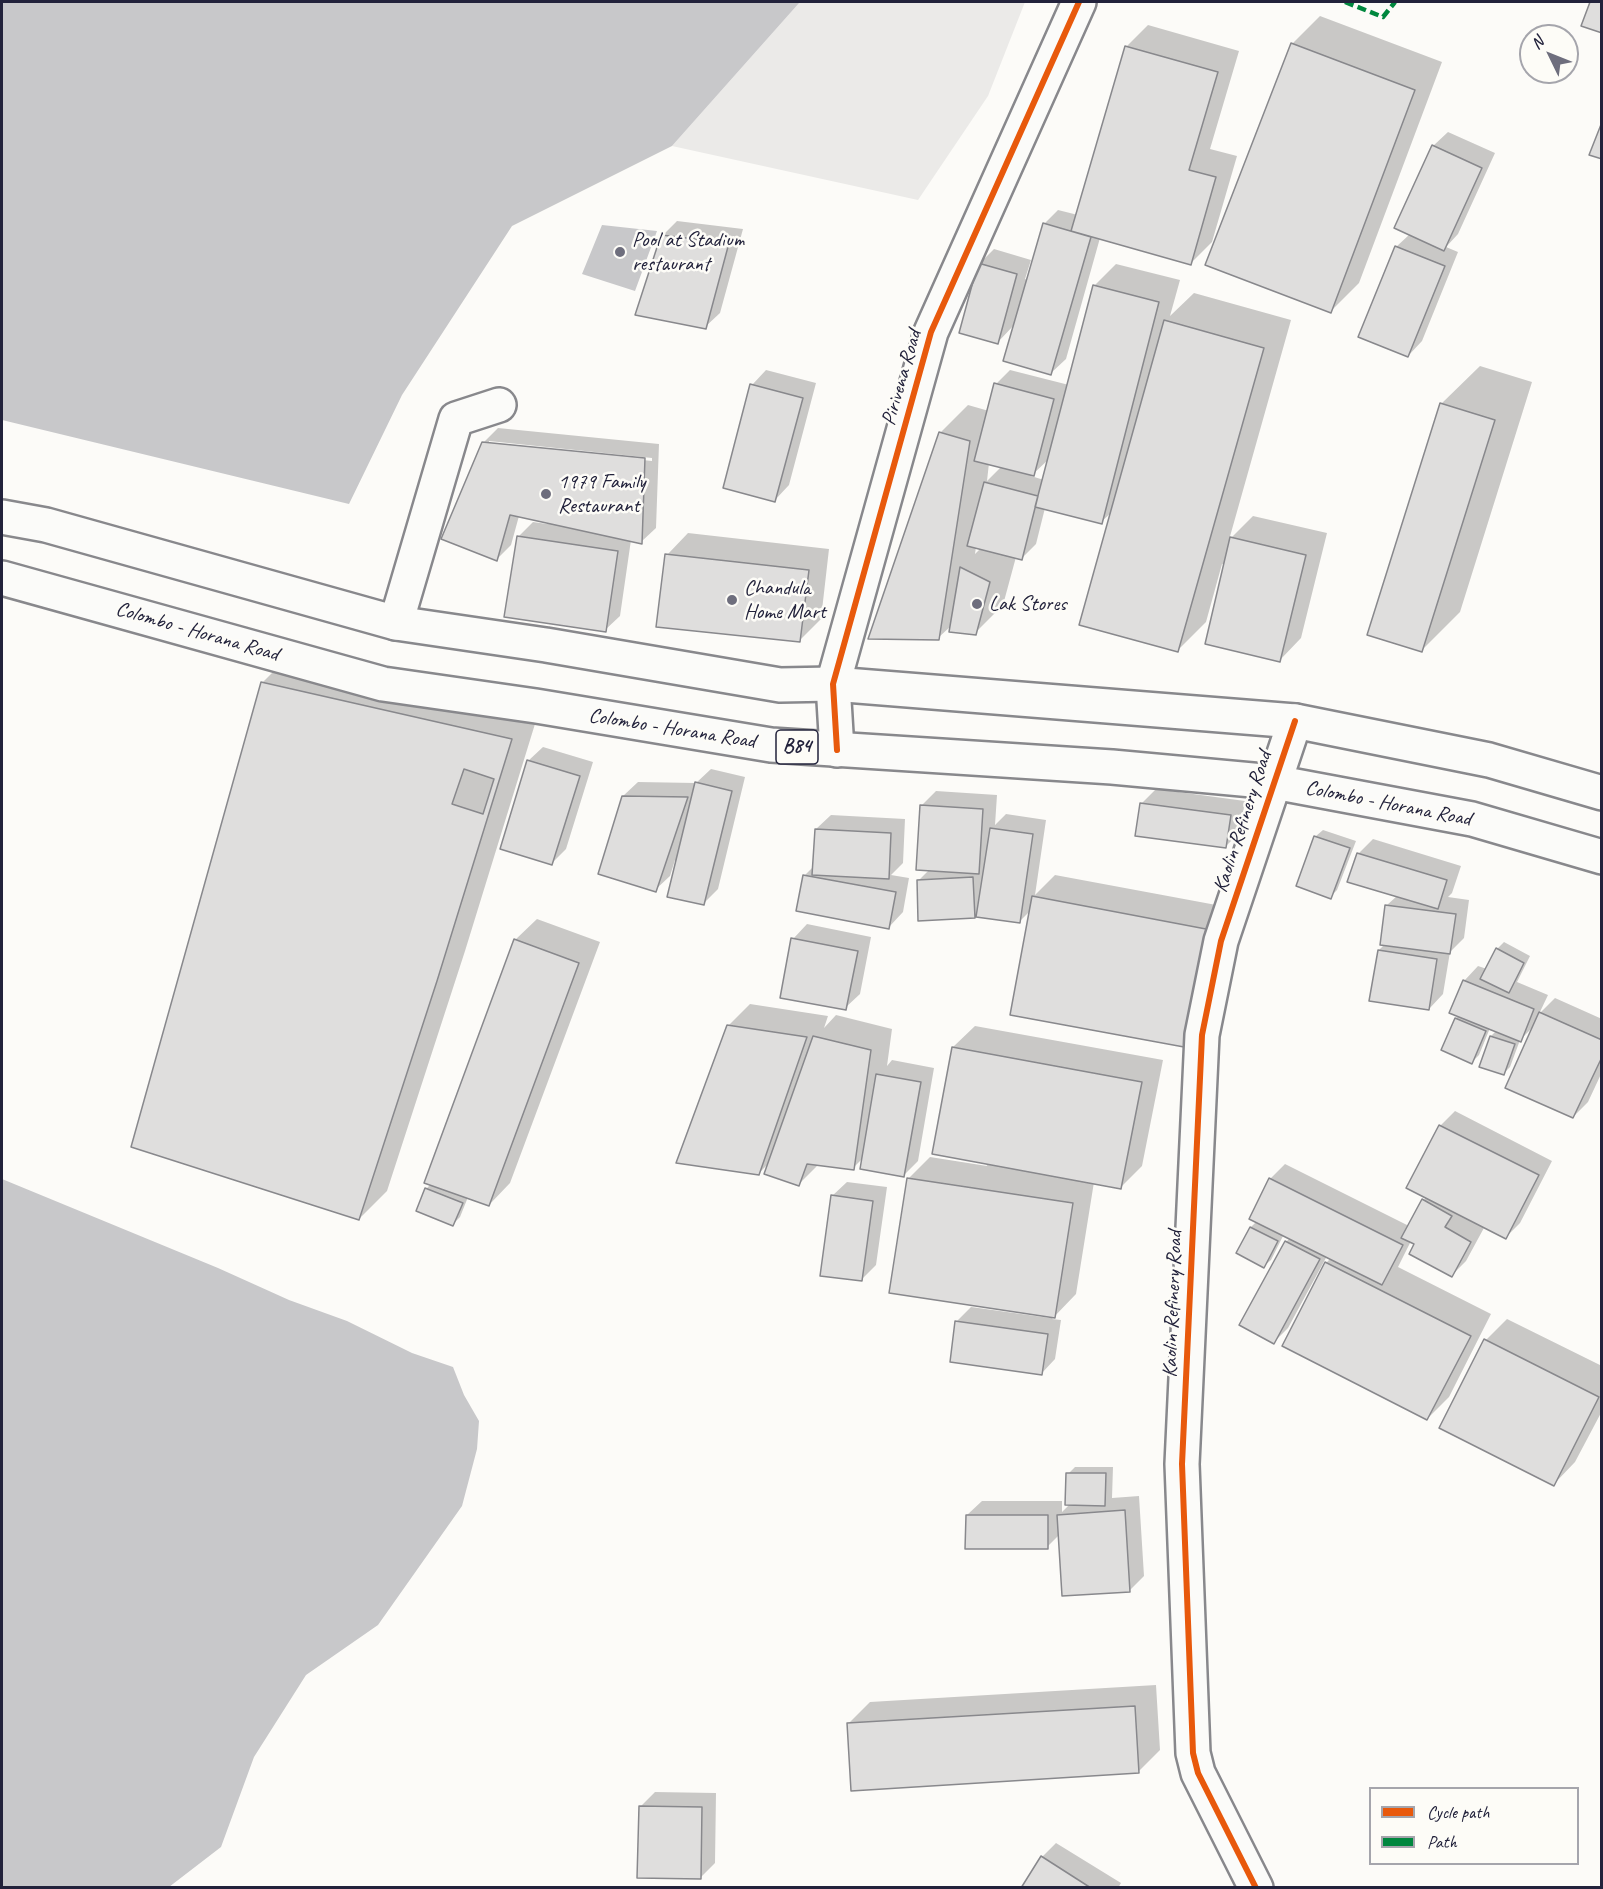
<!DOCTYPE html>
<style>
body{margin:0}
#map{position:relative;width:1603px;height:1889px;overflow:hidden;background:#fcfbf8;font-family:Caveat,sans-serif}
canvas{display:block}
.frame{position:absolute;inset:0;border:3px solid #22223b;pointer-events:none}
.legend{position:absolute;left:1369px;top:1787px;width:210px;height:78px;box-sizing:border-box;background:#fdfcf7;border:2px solid #a5a5ac;margin:0;padding:8px 10px;list-style:none;font-size:18px;color:#22223b}
.legend li{display:flex;align-items:center;gap:12px;height:30px}
.legend b{width:30px;border:2px solid #a5a5ac}
.north{position:absolute;left:1519px;top:24px;width:60px;height:60px;box-sizing:border-box;background:#fdfcf7;border:2px solid #a5a5ac;border-radius:50%;rotate:313deg;font-size:16px;font-weight:700;line-height:24px;text-align:center;color:#22223b}
.north::after{content:'';display:block;margin:auto;width:21px;height:27px;background:#6e6e7d;clip-path:polygon(50% 0,100% 100%,50% 72%,0 100%)}
</style>
<div id="map">
<canvas width="1603" height="1889"></canvas>
<div class="frame"></div>
<ul class="legend">
<li><b style="height:8px;background:#e8590c"></b>Cycle path</li>
<li><b style="height:8px;background:#00873e"></b>Path</li>
</ul>
<div class="north">N</div>
</div>
<script>
const c = document.querySelector('canvas').getContext('2d');
c.lineJoin = 'round';
function fill(path, color) {
  c.fillStyle = color;
  c.fill(path, 'evenodd');
}
function strokePath(path, color, width, dash) {
  c.strokeStyle = color;
  c.lineWidth = width;
  c.lineCap = dash ? 'butt' : 'round';
  c.setLineDash(dash || []);
  c.stroke(path);
}
function drawText(font, color, halo, rows, align = 'center') {
  c.font = font + ' Caveat,sans-serif';
  c.lineWidth = 5;
  c.setLineDash([]);
  c.textBaseline = 'middle';
  c.strokeStyle = halo;
  c.fillStyle = color;
  for (const [text, x, y, turn = 0] of rows) {
    c.save();
    c.translate(x, y);
    c.rotate((+turn || 0) * Math.PI / 180);
    c.textAlign = isNaN(turn) ? turn : align;
    if (halo) c.strokeText(text, 0, 0);
    c.fillText(text, 0, 0);
    c.restore();
  }
}
const green = new Path2D(`
 M800 2H1025L988 96 918 200 672 146Z`);
const water = new Path2D(`
 M2 2H800L672 146 512 226 402 395 349 504 2 420Z
 M602 225 657 231 635 291 582 274Z
 M2 1179 218 1268 289 1300 347 1321 412 1353 453 1367 464 1395 479 1421 477 1449 462 1506 378 1625 306 1675 254 1757 221 1847 169 1887H2Z`);
const shadow = new Path2D(`
 M1320 16 1442 62 1359 283 1331 311 1292 44Z
 M1148 25 1239 51 1210 149 1237 156 1212 242 1190 264 1100 238 1066 359 1051 373 1015 324 998 342 979 264 994 249 1031 260 1025 279 1028 280 1044 224 1058 210 1078 215 1126 47Z
 M1448 132 1495 153 1458 234 1446 247 1458 252 1422 341 1408 356 1396 247 1410 234 1433 146Z
 M677 221 743 229 720 313 705 327 663 235Z
 M1116 264 1180 280 1170 316 1194 293 1291 320 1229 540 1253 516 1327 533 1301 638 1280 660 1225 565 1222 564 1206 622 1178 650 1112 512 1101 522 1045 508 1036 544 1022 558 1016 557 1003 605 975 633 952 625 938 638 940 433 968 405 989 411 996 384 1010 370 1069 385 1094 286ZM1050 458 1044 480 1031 476ZM989 463 1002 466 987 481ZM976 547 981 548 975 554Z
 M1480 366 1532 382 1460 612 1421 651 1441 404Z
 M766 370 816 383 789 485 775 500 752 385Z
 M498 428 659 444 656 528 641 542 631 540 620 616 605 630 518 537 533 522 547 524V522L519 516 511 545 496 560 483 443ZM489 441 652 458V461L489 444Z
 M688 533 829 549 821 619 799 641 667 555Z
 M290 655 539 711 465 951 387 1191 359 1219 262 683Z
 M543 747 593 762 566 849 552 863 528 761Z
 M711 769 745 777 718 889 703 904 677 861 675 860 670 876 655 890 623 796 638 782 696 783Z
 M1156 789 1245 801 1240 832 1226 846 1141 804Z
 M936 791 997 795 995 825 1006 814 1046 820 1035 895 1055 875 1227 907 1205 1024 1183 1046 1031 910 1019 922 975 917 918 881 930 869 922 805Z
 M831 815 905 819 903 863 891 875 909 878 903 912 889 927 804 876 814 866 816 829Z
 M1323 830 1356 841 1337 890 1330 897 1298 885 1316 836Z
 M1373 839 1461 866 1452 893 1448 897 1469 900 1464 938 1450 952 1443 994 1429 1009 1379 950 1385 944 1387 905 1397 896 1358 854Z
 M537 919 600 942 510 1183 489 1205 468 1197 460 1217 453 1224 426 1189 431 1184 515 940Z
 M807 924 871 937 860 994 845 1008 793 939Z
 M1504 942 1530 956 1517 982 1548 995 1539 1014 1555 998 1602 1019V1072L1588 1102 1573 1117 1534 1026 1520 1040 1510 1067 1504 1073 1491 1036 1497 1030 1490 1028 1479 1055 1472 1062 1443 1050 1456 1018 1459 1015 1464 981 1478 966 1487 969 1497 949Z
 M750 1004 828 1016 824 1028 836 1015 892 1029 887 1066 892 1060 934 1068 918 1161 904 1175 863 1158 853 1168 819 1164 799 1184 770 1162 759 1173 728 1026Z
 M975 1026 1163 1060 1142 1166 1121 1187 1094 1182 1076 1294 1052 1319 1061 1320 1055 1359 1041 1374 951 1361 957 1321 971 1307 1050 1318 1051 1315 908 1179 930 1157 987 1166 953 1047Z
 M1455 1111 1552 1161 1520 1223 1506 1237 1485 1226 1466 1261 1452 1275 1411 1241 1398 1267 1491 1314 1449 1397 1427 1419 1326 1263 1331 1258 1327 1256 1288 1328 1274 1342 1241 1325 1286 1242 1290 1238 1284 1234 1271 1260 1264 1266 1238 1253 1251 1227 1257 1221 1251 1218 1270 1179 1285 1164 1409 1226 1426 1197 1408 1188 1440 1126Z
 M847 1182 887 1187 876 1265 861 1280 832 1196Z
 M1507 1319 1602 1366V1411L1575 1462 1554 1484 1486 1340Z
 M1075 1467H1113L1112 1498 1139 1496 1144 1576 1130 1590 1059 1535 1047 1547 967 1515 982 1501H1062V1512L1071 1503 1068 1474Z
 M1156 1685 1160 1750 1138 1772 848 1724 870 1702Z
 M655 1792 716 1793 715 1863 701 1877 640 1807Z
 M1056 1843 1121 1883 1118 1888H1023L1042 1857Z`);
const building = new Path2D(`
 M1590 2H1602V33L1581 26Z
 M1291 43 1415 90 1331 313 1205 265Z
 M1125 46 1218 72 1189 170 1216 177 1191 265 1071 231Z
 M1602 122V159L1589 155Z
 M1432 145 1482 168 1444 251 1394 228Z
 M1043 223 1091 237 1051 375 1003 361Z
 M661 235 729 243 706 329 635 315Z
 M1395 246 1445 266 1408 357 1358 337Z
 M978 263 1017 274 998 344 959 333Z
 M1093 285 1159 302 1102 524 1035 507Z
 M1164 320 1264 348 1178 652 1079 625Z
 M994 383 1054 399 1034 476 974 461Z
 M750 384 803 398 775 502 723 488Z
 M1440 403 1495 420 1422 652 1367 635Z
 M939 432 970 441 939 640 868 639Z
 M482 442 645 458 642 544 510 515 497 561 441 539Z
 M984 482 1038 496 1022 560 967 546Z
 M517 536 618 551 606 632 504 617Z
 M1230 537 1306 555 1280 662 1205 644Z
 M665 554 809 570 800 642 656 627Z
 M960 567 990 582 976 635 949 632Z
 M261 682 512 739 437 981 359 1220 131 1147Z
 M527 760 580 776 552 865 500 849Z
 M464 769 494 779 483 814 452 804Z
 M695 782 732 791 704 905 667 897Z
 M622 796 688 797 656 892 598 874Z
 M1140 803 1231 815 1226 848 1135 836Z
 M920 805 983 809 979 874 916 870Z
 M990 828 1033 834 1020 923 976 917Z
 M815 829 891 833 889 879 812 875Z
 M1314 836 1350 848 1331 899 1296 886Z
 M1357 853 1447 880 1438 909 1347 882Z
 M803 875 896 892 889 929 796 911Z
 M973 877 975 918 918 921 917 880Z
 M1032 896 1206 929 1184 1047 1010 1015Z
 M1385 905 1456 914 1450 954 1380 945Z
 M791 938 858 951 846 1010 780 998Z
 M514 939 579 963 489 1206 424 1183Z
 M1496 948 1524 963 1509 993 1480 979Z
 M1378 950 1437 959 1429 1010 1369 1001Z
 M1463 980 1534 1009 1521 1042 1449 1013Z
 M1539 1012 1602 1040V1057L1573 1118 1505 1088Z
 M1455 1018 1486 1031 1472 1064 1441 1050Z
 M727 1025 807 1037 759 1175 676 1163Z
 M813 1036 871 1050 854 1170 807 1164 799 1186 764 1174Z
 M1490 1036 1515 1044 1504 1075 1479 1067Z
 M952 1047 1142 1082 1121 1189 932 1154Z
 M876 1074 921 1082 904 1177 860 1169Z
 M1439 1125 1539 1175 1506 1239 1406 1188Z
 M907 1178 1073 1203 1055 1318 889 1293Z
 M1269 1178 1403 1245 1382 1285 1249 1219Z
 M425 1188 463 1203 453 1226 416 1211Z
 M831 1195 873 1201 862 1281 820 1276Z
 M1422 1199 1452 1216 1445 1227 1471 1242 1452 1277 1409 1254 1414 1244 1401 1238Z
 M1250 1227 1278 1241 1264 1268 1236 1253Z
 M1285 1241 1320 1259 1274 1344 1239 1325Z
 M1325 1262 1471 1336 1427 1420 1282 1346Z
 M955 1321 1048 1334 1042 1375 950 1362Z
 M1484 1339 1599 1397 1554 1486 1439 1428Z
 M1066 1473H1106L1105 1506 1065 1505Z
 M1125 1510 1130 1592 1062 1596 1057 1515Z
 M966 1515H1048V1549H965Z
 M1135 1706 1139 1773 851 1791 847 1723Z
 M639 1806 702 1807 701 1879 637 1878Z
 M1041 1856 1091 1888H1021Z`);
const minor = new Path2D(`
 M396 623 456 419 499 405
 M837 750 833 684 931 332 1079 2
 M1256 1888 1198 1773 1193 1753 1182 1464 1202 1035 1221 941 1295 721`);
const major = new Path2D(`
 M2 517 46 525 396 623 546 645 780 685 833 684 1295 721 1489 760 1602 793
 M2 578 383 684 536 706 771 745 1112 767 1274 782 1472 819 1602 857`);
const quiet = new Path2D(`
 M1345 2 1383 17 1395 2`);
const cycleway = new Path2D(`
 M837 750 833 684 931 332 1079 2
 M1256 1888 1198 1773 1193 1753 1182 1464 1202 1035 1221 941 1295 721`);
const markers = [
 [620,252,6,"#6e6e7d"],
 [546,494,6,"#6e6e7d"],
 [732,600,6,"#6e6e7d"],
 [977,604,6,"#6e6e7d"]
];
const shields = [
 [797,747,42]
];
const shieldNames = [
 ["B84",797,747]
];
const poiNames = [
 ["Pool at Stadium",632,240],
 ["restaurant",632,264],
 ["1979 Family",558,482],
 ["Restaurant",558,506],
 ["Chandula",744,588],
 ["Home Mart",744,612],
 ["Lak Stores",989,604]
];
const streetNames = [
 ["Pirivena Road",902,378,-74],
 ["Colombo - Horana Road",197,632,16],
 ["Colombo - Horana Road",672,729,9],
 ["Colombo - Horana Road",1388,804,11],
 ["Kaolin Refinery Road",1243,822,-72],
 ["Kaolin Refinery Road",1173,1304,-88]
];
fill(green, '#ebeae8');
fill(water, '#c8c8ca');
fill(shadow, '#0003');
fill(building, '#dfdedd');
strokePath(building, '#88888c', 1.5);
strokePath(minor, '#88888c', 38);
strokePath(major, '#88888c', 38);
strokePath(minor, '#fbfbf9', 33);
strokePath(major, '#fbfbf9', 33);
strokePath(quiet, '#00873e', 4.5, [9, 4.5]);
strokePath(cycleway, '#e8590c', 6);
for (const [x, y, r, color] of markers) {
  const dot = new Path2D();
  dot.arc(x, y, r, 0, 2 * Math.PI);
  c.fillStyle = color;
  c.fill(dot);
  strokePath(dot, '#fdfcf7', 2);
}
for (const [x, y, w] of shields) {
  const box = new Path2D();
  box.roundRect(x - w / 2, y - 17, w, 34, 4.5);
  c.fillStyle = '#fdfcf7';
  c.fill(box);
  strokePath(box, '#22223b', 1.5);
}
drawText('bold 20px', '#22223b', null, shieldNames);
drawText('21px', '#22223b', '#fdfcf7', poiNames, 'left');
drawText('21px', '#22223b', '#fdfcf7', streetNames);
</script>
